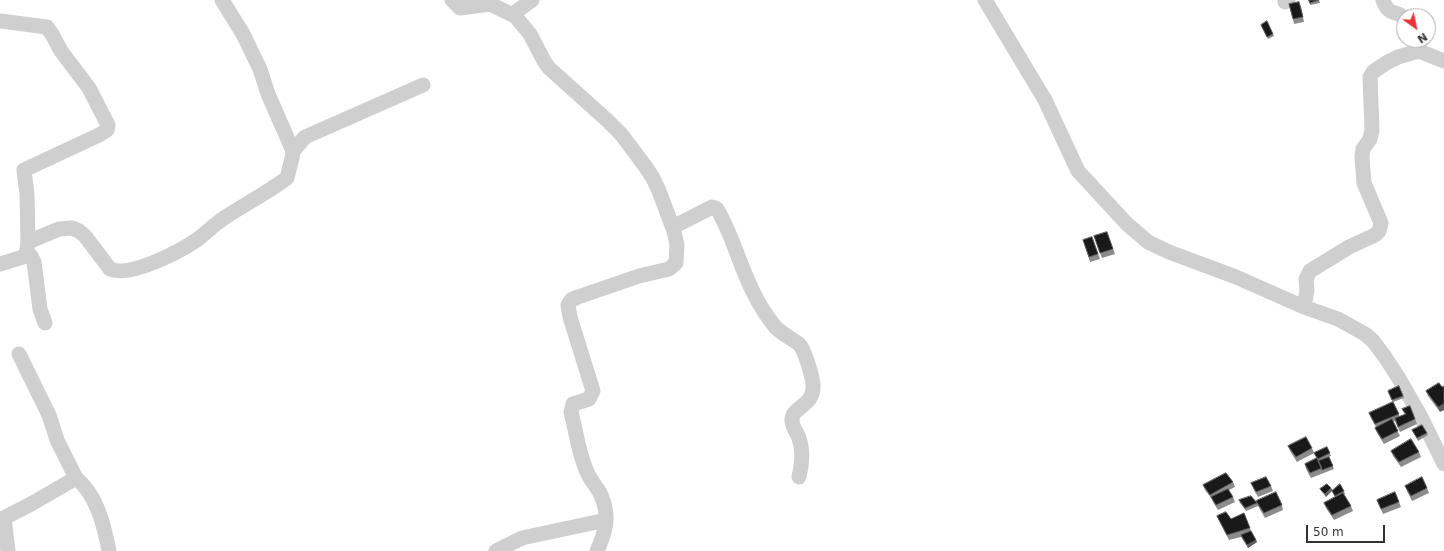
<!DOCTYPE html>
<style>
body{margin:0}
#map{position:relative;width:1444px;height:551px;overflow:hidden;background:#fff;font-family:"DejaVu Sans",sans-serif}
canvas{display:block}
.north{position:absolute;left:1396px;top:8px;width:40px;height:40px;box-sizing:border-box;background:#fff;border:1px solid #adadad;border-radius:50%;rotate:147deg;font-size:11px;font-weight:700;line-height:16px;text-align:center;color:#323232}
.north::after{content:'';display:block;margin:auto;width:14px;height:18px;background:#ec3234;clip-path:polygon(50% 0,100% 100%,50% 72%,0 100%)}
.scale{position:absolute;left:1306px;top:525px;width:79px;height:18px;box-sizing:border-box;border:2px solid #323232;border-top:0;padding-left:5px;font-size:12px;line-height:14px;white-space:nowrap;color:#323232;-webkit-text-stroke:3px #fff;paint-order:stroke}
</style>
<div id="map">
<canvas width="1444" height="551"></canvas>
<div class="north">N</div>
<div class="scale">50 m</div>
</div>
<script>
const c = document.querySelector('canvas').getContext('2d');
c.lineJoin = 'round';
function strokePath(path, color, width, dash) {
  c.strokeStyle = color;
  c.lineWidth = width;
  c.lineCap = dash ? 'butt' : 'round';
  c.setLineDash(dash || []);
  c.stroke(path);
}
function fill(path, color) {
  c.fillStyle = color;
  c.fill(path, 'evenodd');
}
const minor = new Path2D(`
 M452 0 460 8 490 4 515 16 530 34 544 61 549 68 608 121 621 134 645 166 653 178 659 191 674 231 677 245 676 263 669 269 639 276 578 297 571 300 568 305 570 317 593 391 589 399 573 404 571 412C576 431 579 456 588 474 591 481 597 487 601 495 610 516 606 531 597 551
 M985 0 1045 100 1078 171 1127 224 1148 242 1169 252 1236 277 1304 307 1338 319 1365 334 1373 341 1385 357 1398 377 1420 415 1444 464
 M1383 0C1389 18 1397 9 1404 18
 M1285 2 1288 0
 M513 14 532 0
 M0 21 47 27 53 36 61 51 89 88 108 125 107 130 99 135 24 170 27 194 28 242
 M293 151 305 137 423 85
 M673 227 712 207 717 209C726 224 732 240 738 256 747 280 757 304 773 324 779 333 790 337 799 344 805 350 812 376 813 384 815 407 791 406 792 421 792 427 797 432 799 438 803 450 802 465 799 477
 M26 256H31L34 262 40 309 45 323
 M0 264 26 256 28 242 59 229 72 228 79 231 85 236 110 269C130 278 181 251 198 239 207 232 215 224 224 218 245 204 267 193 287 178L292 158 293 151 268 94 260 69 243 34 222 0
 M1304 307 1307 290 1306 279 1310 271 1349 247 1375 235 1379 231 1381 223 1364 183 1362 157 1363 149 1370 139 1372 130 1370 77 1373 72 1386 63 1398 57 1419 51 1444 61
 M19 354 49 415 57 440 76 478
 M4 518 8 551
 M0 520 31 504 76 478C97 495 104 525 109 551
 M496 551 522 538 606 520`);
const wall = new Path2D(`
 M1319 0 1320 3 1310 5V3Z
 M1299 2 1301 7 1304 22 1294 24 1293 19Z
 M1261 25 1273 34 1274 36 1268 39Z
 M1107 232 1115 254 1102 258 1094 236Z
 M1092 237 1100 259 1090 262 1083 240Z
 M1399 386 1404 398 1393 402 1400 417 1405 415 1402 409 1415 419 1417 424 1400 432 1395 421 1393 422 1400 436 1384 444 1377 433 1375 428 1376 427 1371 418 1369 413 1393 402 1388 391Z
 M1442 387 1440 412 1428 396 1426 391Z
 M1412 430 1427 433 1428 435 1418 441Z
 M1288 446 1312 448 1314 453 1297 462 1290 451Z
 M1327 447 1331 456 1325 458 1329 457 1334 469 1311 478 1306 469 1305 464 1318 461 1314 453Z
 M1391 451 1419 452 1421 457 1401 467 1393 456Z
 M1233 482 1235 487 1229 490 1233 497 1235 502 1218 510 1213 502 1212 499 1205 490 1203 485Z
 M1251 483 1271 486 1273 491 1258 497 1253 488Z
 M1405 486 1427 488 1429 493 1412 501 1407 491Z
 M1331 488 1332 490 1344 491 1345 494H1344L1351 506 1353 511 1334 520 1326 508 1324 503 1336 497 1332 491 1326 497 1321 491 1320 489Z
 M1239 500 1257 503 1256 501 1282 505 1283 510 1265 518 1258 506 1246 511 1240 503Z
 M1377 500 1399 502 1401 507 1383 514Z
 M1244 513 1251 531 1257 542 1248 548 1241 537 1229 540 1219 521 1217 516 1231 519Z`);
const shadedWall = new Path2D(`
 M1444 404V410L1440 412 1438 407Z
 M1331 488 1332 490 1326 497 1325 494Z
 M1256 540 1257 542 1248 548 1247 545Z`);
const building = new Path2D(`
 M1309 0H1319L1310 3Z
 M1299 2 1303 17 1293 19 1289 4Z
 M1267 21 1273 34 1267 37 1261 25Z
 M1107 232 1113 249 1100 253 1094 236Z
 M1092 237 1098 254 1089 257 1083 240Z
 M1439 383 1442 387 1444 386V404L1438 407 1426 391Z
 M1399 386 1403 396 1392 400 1388 391Z
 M1393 402 1399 414 1375 424 1369 413Z
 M1410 406 1415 419 1398 427 1395 418 1406 414 1402 409Z
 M1392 419 1398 431 1382 439 1375 428Z
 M1422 425 1427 433 1417 438 1412 430Z
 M1306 437 1312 448 1296 457 1288 446Z
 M1411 439 1419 452 1399 462 1391 451Z
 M1327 447 1330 453 1318 459 1314 453Z
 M1329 457 1333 466 1322 470 1318 461Z
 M1317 458 1322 468 1310 473 1305 464Z
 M1226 473 1233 482 1210 495 1203 485Z
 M1266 477 1271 486 1256 492 1251 483Z
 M1422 477 1427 488 1411 496 1405 486Z
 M1327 484 1331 488 1325 494 1320 489Z
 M1340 484 1344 491 1335 496 1332 491Z
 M1228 489 1233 497 1216 505 1211 497Z
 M1276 492 1282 505 1264 513 1256 501Z
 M1395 492 1399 502 1381 509 1377 500Z
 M1343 493 1351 506 1332 515 1324 503Z
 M1251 496 1257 503 1245 508 1239 500Z
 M1226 512 1231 519 1244 513 1250 528 1227 535 1217 516Z
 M1251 531 1256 540 1247 545 1241 535Z`);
strokePath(minor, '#cfcfcf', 15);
fill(wall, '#8c8c8c');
fill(shadedWall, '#5e5e5e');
fill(building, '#191919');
strokePath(building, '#5e5e5e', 1);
</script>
